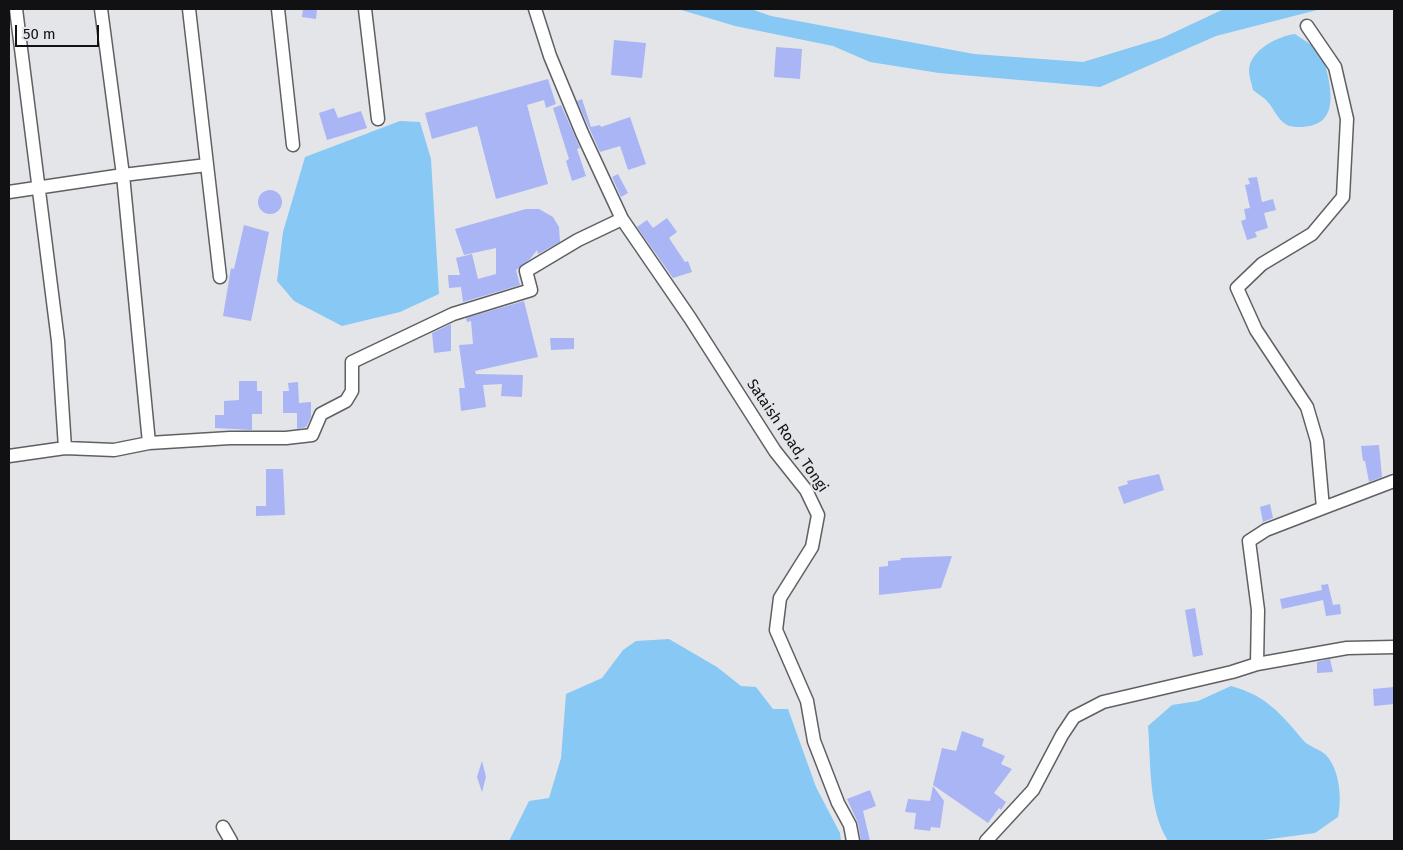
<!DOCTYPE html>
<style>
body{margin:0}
#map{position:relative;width:1403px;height:850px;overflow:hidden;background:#e4e5e9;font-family:"Fira Sans",sans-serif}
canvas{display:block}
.frame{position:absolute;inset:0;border:10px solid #111113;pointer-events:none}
.scale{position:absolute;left:15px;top:25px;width:84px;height:22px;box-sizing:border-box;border:2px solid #111113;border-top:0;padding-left:6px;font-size:15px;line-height:18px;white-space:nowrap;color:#111113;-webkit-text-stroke:4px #e4e5e9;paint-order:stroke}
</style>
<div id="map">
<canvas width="1403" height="850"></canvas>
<div class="frame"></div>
<div class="scale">50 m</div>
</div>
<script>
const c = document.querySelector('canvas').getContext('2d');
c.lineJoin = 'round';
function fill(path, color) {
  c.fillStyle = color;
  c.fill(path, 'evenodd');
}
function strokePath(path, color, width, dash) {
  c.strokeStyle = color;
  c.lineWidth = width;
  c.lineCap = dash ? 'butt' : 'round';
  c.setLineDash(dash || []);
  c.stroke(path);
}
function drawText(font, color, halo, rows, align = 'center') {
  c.font = font + ' "Fira Sans",sans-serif';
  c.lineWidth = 4;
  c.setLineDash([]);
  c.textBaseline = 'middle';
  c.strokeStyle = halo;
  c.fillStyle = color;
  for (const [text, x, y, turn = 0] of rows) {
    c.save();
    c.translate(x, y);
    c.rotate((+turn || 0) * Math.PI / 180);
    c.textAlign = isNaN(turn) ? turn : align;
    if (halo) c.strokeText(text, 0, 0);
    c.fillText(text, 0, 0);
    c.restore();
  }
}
const water = new Path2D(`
 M678 9H751L771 16 974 54 1083 62 1162 38 1224 9H1321L1216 36 1100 87 939 73 870 62 833 46 735 26Z
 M1295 34 1322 52C1327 74 1344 119 1310 126 1303 127 1294 128 1287 125 1276 119 1274 107 1265 99 1261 96 1257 93 1253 90 1252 84 1249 77 1249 70 1250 50 1278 36 1295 34Z
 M400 121 420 122 431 159 439 294 400 312 342 326 294 301 277 281 283 232 305 157Z
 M669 639 717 667 741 686 756 687 773 709H788L816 787 840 833 841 841H509L529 801 549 798 561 758 566 694 602 678 623 650 636 641Z
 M1231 686C1267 696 1280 713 1303 740 1309 747 1320 749 1326 755 1340 770 1342 799 1338 817L1315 833 1256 841H1168C1148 809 1151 763 1148 726L1172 705 1198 701Z`);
const building = new Path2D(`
 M303 9H317L316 19 302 17Z
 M614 40 646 43 642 78 611 75Z
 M776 47 802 49 800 79 774 77Z
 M548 79 556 104 546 108 544 100 527 105 548 184 496 199 477 126 432 139 425 113Z
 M582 99 591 127 600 125 601 127 630 117 646 164 628 170 620 146 600 152 577 101Z
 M561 105 580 148 577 149 586 176 572 181 566 161 569 159 553 108Z
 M334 108 338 118 361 111 367 128 327 140 319 113Z
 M618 174 628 193 621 197 612 177Z
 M1257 177 1262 202 1273 199 1276 210 1264 213 1268 228 1255 232 1257 237 1247 240 1241 221 1246 219 1244 209 1250 208 1245 185 1250 184 1248 178Z
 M258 202a12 12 0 1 1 24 0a12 12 0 1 1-24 0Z
 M526 209H539L553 217 559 227 560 242 538 254 537 250 530 259 516 270 520 285 463 302 461 287 449 288 448 275H460L456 258 472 254 478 279 496 274V248L464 255 455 229Z
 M667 218 677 232 669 238 685 262 688 261 692 272 673 278 637 227 647 220 653 228Z
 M244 225 269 232 251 321 223 316 231 268 234 269Z
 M524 301 538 357 475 371 476 374 523 375 522 397 501 396 502 384 483 385 486 407 461 411 459 388H465L459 345 473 344 471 321 467 322 466 318Z
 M451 324V351L434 353 432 333Z
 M550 338H574V349L551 350Z
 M239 381H257V391H262V414H252V430L215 428V415H224V401L239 400Z
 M298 382 299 403 311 402V417L306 427 297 429V413H283V391H289L288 383Z
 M1379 445 1382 477 1369 482 1365 461H1363L1361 446Z
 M266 469H283L285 515 256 516V506H266Z
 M1159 474 1164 490 1124 504 1118 487 1128 484 1127 481Z
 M1270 504 1273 518 1263 522 1260 507Z
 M952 556 941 588 879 595V567L888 566V561L901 560 900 558Z
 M1328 584 1333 605 1340 604 1341 614 1326 616 1323 600 1282 609 1280 599 1322 590 1321 585Z
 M1195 608 1203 655 1193 657 1185 610Z
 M1330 659 1333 672 1317 673V662Z
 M1394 687V704L1374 706 1373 689Z
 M962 731 984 739 982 746 1005 756 1001 764 1012 769 994 793 1006 802 1001 810 999 808 988 823 933 785 942 748 956 751Z
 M482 761 486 777 482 792 477 777Z
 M933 786 944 801 940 828 931 827 930 831 914 829 916 813 905 812 908 799 930 801Z
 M870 790 876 806 863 811 870 841H861L858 823 847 799Z`);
const minor = new Path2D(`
 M16 9 58 341 65 448
 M101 9 123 175 149 443
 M189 9 220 277
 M278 9 293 145
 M365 9 378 119
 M535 9 550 56 582 133 622 219 690 318 775 451 806 490 818 515 812 547 780 598 776 630 807 701 814 741 838 803 850 825 853 841
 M9 192 123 175 207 165
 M9 456 65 448 114 450 149 443 230 438H286L312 435 321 414 346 401 352 391V362L453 314 531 290 526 271 578 240 622 219
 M1323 508 1394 481
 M1257 664 1258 610 1249 541 1266 530 1323 508 1317 441 1307 407 1256 330 1237 288 1262 264 1312 234 1343 197 1347 119 1335 67 1307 26
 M223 827 231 841
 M986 841 1033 790 1062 735 1074 717 1103 702 1232 672 1257 664 1347 648 1394 647`);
const streetNames = [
 ["Sataish Road, Tongi",787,436,56]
];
fill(water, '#88c8f4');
fill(building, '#a9b5f4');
strokePath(minor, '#5f6063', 15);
strokePath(minor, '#fff', 12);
drawText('15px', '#111113', '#e4e5e9', streetNames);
</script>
